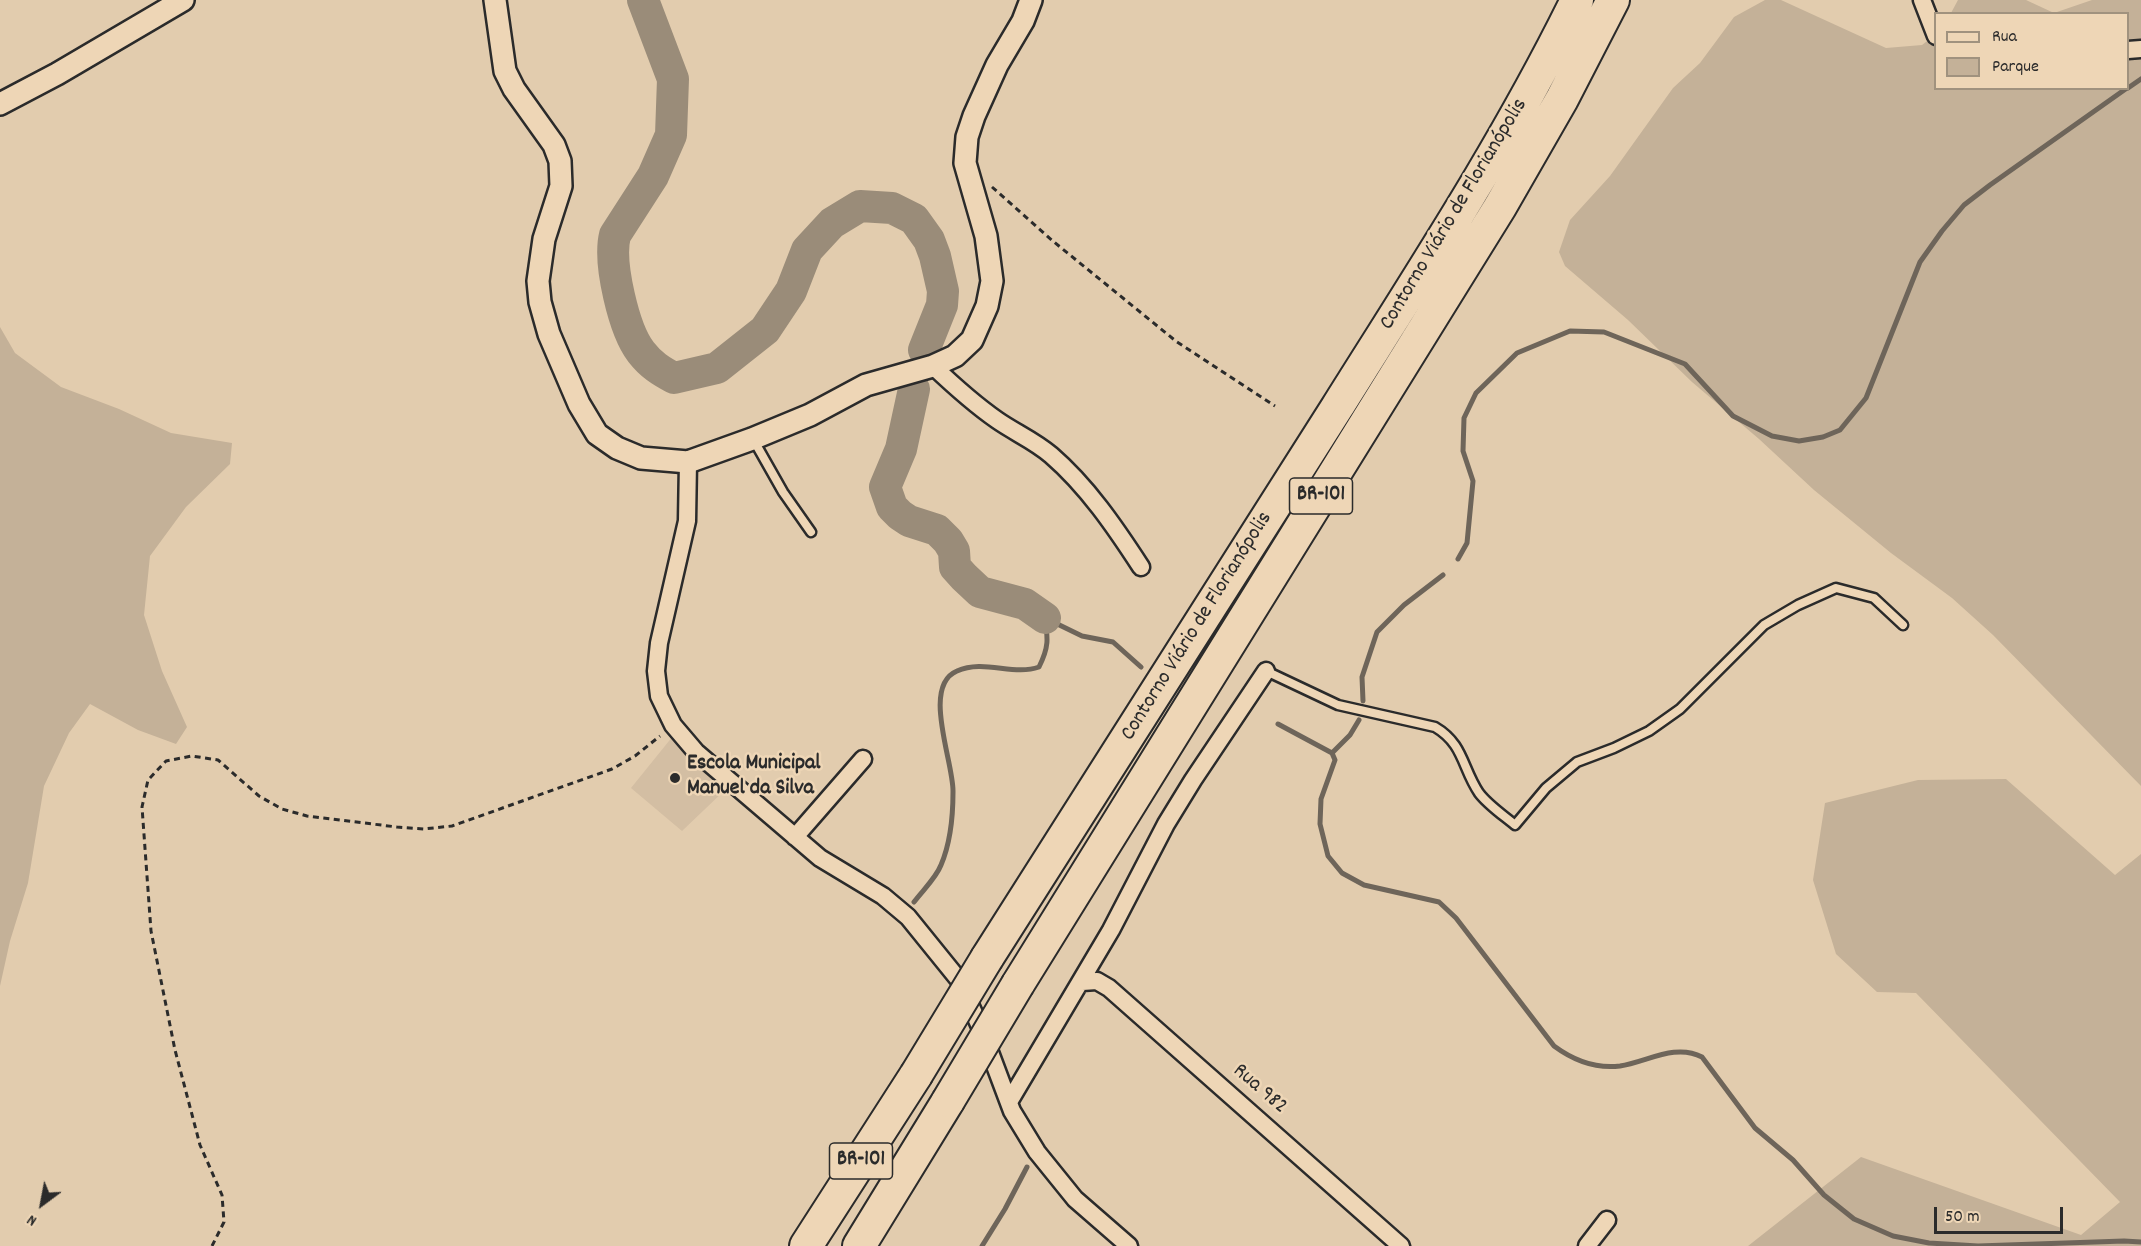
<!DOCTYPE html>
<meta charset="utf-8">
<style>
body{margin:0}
#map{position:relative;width:2141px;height:1246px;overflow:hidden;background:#e2ccae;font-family:Dekko,sans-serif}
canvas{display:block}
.legend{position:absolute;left:1934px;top:12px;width:195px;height:78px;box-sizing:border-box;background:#eed6b6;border:2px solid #a0927e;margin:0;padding:8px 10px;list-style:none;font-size:18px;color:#2b2b2b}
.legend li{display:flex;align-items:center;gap:12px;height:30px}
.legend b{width:30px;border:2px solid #a0927e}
.north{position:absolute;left:12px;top:1174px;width:60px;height:60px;-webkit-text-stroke:4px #eed6b6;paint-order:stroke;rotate:212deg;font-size:16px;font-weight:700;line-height:24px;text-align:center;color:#2b2b2b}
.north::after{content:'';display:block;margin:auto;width:21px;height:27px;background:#2b2b2b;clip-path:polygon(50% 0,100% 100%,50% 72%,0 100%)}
.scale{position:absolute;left:1934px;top:1207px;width:129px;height:27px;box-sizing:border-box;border:3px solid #2b2b2b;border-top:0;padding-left:8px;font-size:18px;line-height:21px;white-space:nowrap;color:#2b2b2b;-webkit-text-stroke:4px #eed6b6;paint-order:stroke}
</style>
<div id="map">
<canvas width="2141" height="1246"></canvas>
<ul class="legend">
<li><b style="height:8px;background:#eed6b6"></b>Rua</li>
<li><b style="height:16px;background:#c4b198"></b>Parque</li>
</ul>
<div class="north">N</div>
<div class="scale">50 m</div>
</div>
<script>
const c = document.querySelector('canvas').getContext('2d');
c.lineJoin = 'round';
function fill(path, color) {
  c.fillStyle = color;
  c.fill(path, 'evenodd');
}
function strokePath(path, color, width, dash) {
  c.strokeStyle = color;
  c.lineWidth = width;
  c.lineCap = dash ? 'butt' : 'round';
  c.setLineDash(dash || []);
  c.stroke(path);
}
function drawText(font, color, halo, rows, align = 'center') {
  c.font = font + ' Dekko,sans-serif';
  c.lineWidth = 5;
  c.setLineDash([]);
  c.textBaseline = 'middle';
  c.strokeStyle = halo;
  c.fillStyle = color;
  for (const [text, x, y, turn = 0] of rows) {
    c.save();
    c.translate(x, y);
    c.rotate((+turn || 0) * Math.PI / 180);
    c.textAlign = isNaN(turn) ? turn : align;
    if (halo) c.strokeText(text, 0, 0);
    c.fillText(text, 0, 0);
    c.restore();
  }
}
const built = new Path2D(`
 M673 736 700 769 725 790 682 831 631 788Z`);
const green = new Path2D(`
 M1765 0H1781L1886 48 1922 45 1935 35 1936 88H2128V14L1951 13 1958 0H2026L2054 13 2092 0H2141V786L1993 635 1952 598 1891 553 1814 490 1759 439 1692 382 1628 320 1565 266 1559 252 1570 220 1610 176 1673 88 1700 63 1734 17Z
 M0 327 15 353 61 387 119 409 171 433 232 443 230 464 186 507 150 556 144 615 162 671 187 727 176 744 138 730 90 704 69 733 44 786 28 883 10 941 0 986Z
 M2006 779 2115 875 2141 854V1246H1748L1861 1157 2081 1235 2120 1202 1916 993 1877 992 1836 954 1813 880 1825 803 1918 780Z`);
const stream = new Path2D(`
 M2128 88 2141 79
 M1458 559 1467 543 1473 481 1463 451 1464 418 1476 393 1517 353 1570 331 1604 332 1685 364 1733 416 1772 436 1799 441 1823 437 1840 430 1866 398 1920 262 1942 231 1964 205 1990 185 2127 88
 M1045 618 1082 636 1113 642 1141 667
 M1363 701 1362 677 1377 632 1404 605 1443 575
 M1278 724 1332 753 1335 760 1321 799 1320 824 1328 856 1342 873 1364 885 1439 902 1456 918 1554 1046C1573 1060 1596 1069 1620 1066 1647 1062 1675 1043 1702 1057L1755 1128 1793 1160 1824 1195 1854 1219 1893 1236 1929 1243 1978 1246 2124 1241 2141 1242
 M1332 753 1350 735 1359 720
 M914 902C923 890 936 878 941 865 950 844 953 814 953 792 954 763 921 686 957 671 984 659 1013 676 1039 667 1049 647 1048 639 1045 618
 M982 1246 1005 1209 1027 1167`);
const river = new Path2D(`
 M643 0 673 79 671 135 653 176 615 235C608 263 624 330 641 352 651 365 661 371 674 378L717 368 765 330 791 291 807 250 832 223 860 206 892 208 914 219 929 240 935 256 943 291 942 305 924 350
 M914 389 901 449 885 487 892 507 900 515 909 521 937 530 948 541 954 551 955 567 964 577 980 592 1025 604 1045 618`);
const path = new Path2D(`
 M992 187 1054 242 1177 342 1275 406
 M212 1246 224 1222 222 1195 200 1145 175 1050 151 931 142 807 148 780 166 761 192 756 218 760 259 796 282 809 307 816 397 827 424 829 452 826 612 769 635 756 660 736`);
const service = new Path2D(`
 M753 439 783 492 811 532
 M1266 671 1338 705 1435 727C1464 744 1462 768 1479 793 1488 805 1503 815 1515 825L1546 788 1577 762 1614 748 1649 731 1680 709 1764 625 1798 605 1836 588 1874 598 1903 625`);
const minor = new Path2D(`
 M1922 0 1936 36
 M2128 50 2141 49
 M933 366C953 385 974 404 997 420 1014 432 1035 441 1051 455 1087 486 1115 527 1141 567
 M688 462 687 521 659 643 656 671 659 696 673 725 696 752 820 858 883 896 908 917 959 980 982 1031 1012 1111 1037 1152 1075 1199 1129 1246
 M795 837 863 759
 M1082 982 1097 981 1109 988 1401 1246
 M1009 1102 1111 930 1166 824 1193 780 1266 671
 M1587 1246 1607 1220`);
const tertiary = new Path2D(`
 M495 0 505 71 514 89 554 145 560 161 561 186 544 239 538 281 540 302 549 334 579 404 597 434 617 448 641 458 688 462 752 439 810 415 866 385 933 366 955 356 972 340 987 306 992 281 986 236 965 163 967 137 974 116 997 65 1023 21 1031 0
 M0 104 57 74 183 0`);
const motorway = new Path2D(`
 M987 958C1104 776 1220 593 1336 409 1420 275 1507 143 1577 0
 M1018 984 1500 207 1562 99 1613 0
 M806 1246 916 1075
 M859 1246 948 1101`);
const motorwayBridge = new Path2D(`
 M916 1075 987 958
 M948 1101 1018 984`);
const markers = [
 [675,778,6,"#2b2b2b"]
];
const shields = [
 [1321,496,63],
 [861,1161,63]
];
const shieldNames = [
 ["BR-101",1321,496],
 ["BR-101",861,1161]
];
const streetNames = [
 ["Contorno Viário de Florianópolis",1455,215,-59],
 ["Contorno Viário de Florianópolis",1198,627,-58],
 ["Rua 982",1259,1090,41]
];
const poiNames = [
 ["Escola Municipal",687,765],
 ["Manuel da Silva",687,790]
];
fill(built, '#d3bea3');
fill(green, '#c4b198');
strokePath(stream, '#6e655a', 5);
strokePath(river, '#9a8c79', 32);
strokePath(service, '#2b2b2b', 13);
strokePath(minor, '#2b2b2b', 21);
strokePath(tertiary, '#2b2b2b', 26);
strokePath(motorway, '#2b2b2b', 36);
strokePath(path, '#2b2b2b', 3, [6, 4.5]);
strokePath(service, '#eed6b6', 8);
strokePath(minor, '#eed6b6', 16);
strokePath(tertiary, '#eed6b6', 21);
strokePath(motorway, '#eed6b6', 32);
strokePath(motorwayBridge, '#2b2b2b', 36, []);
strokePath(motorwayBridge, '#eed6b6', 32);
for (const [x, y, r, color] of markers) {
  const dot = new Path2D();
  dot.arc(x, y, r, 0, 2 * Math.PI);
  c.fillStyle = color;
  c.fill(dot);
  strokePath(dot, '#eed6b6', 2);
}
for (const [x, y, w] of shields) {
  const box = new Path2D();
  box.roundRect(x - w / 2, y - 18, w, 36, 4.5);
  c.fillStyle = '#eed6b6';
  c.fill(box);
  strokePath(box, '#2b2b2b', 1.5);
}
drawText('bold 21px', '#2b2b2b', null, shieldNames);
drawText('22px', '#2b2b2b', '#eed6b6', streetNames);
drawText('bold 22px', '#2b2b2b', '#eed6b6', poiNames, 'left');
</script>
